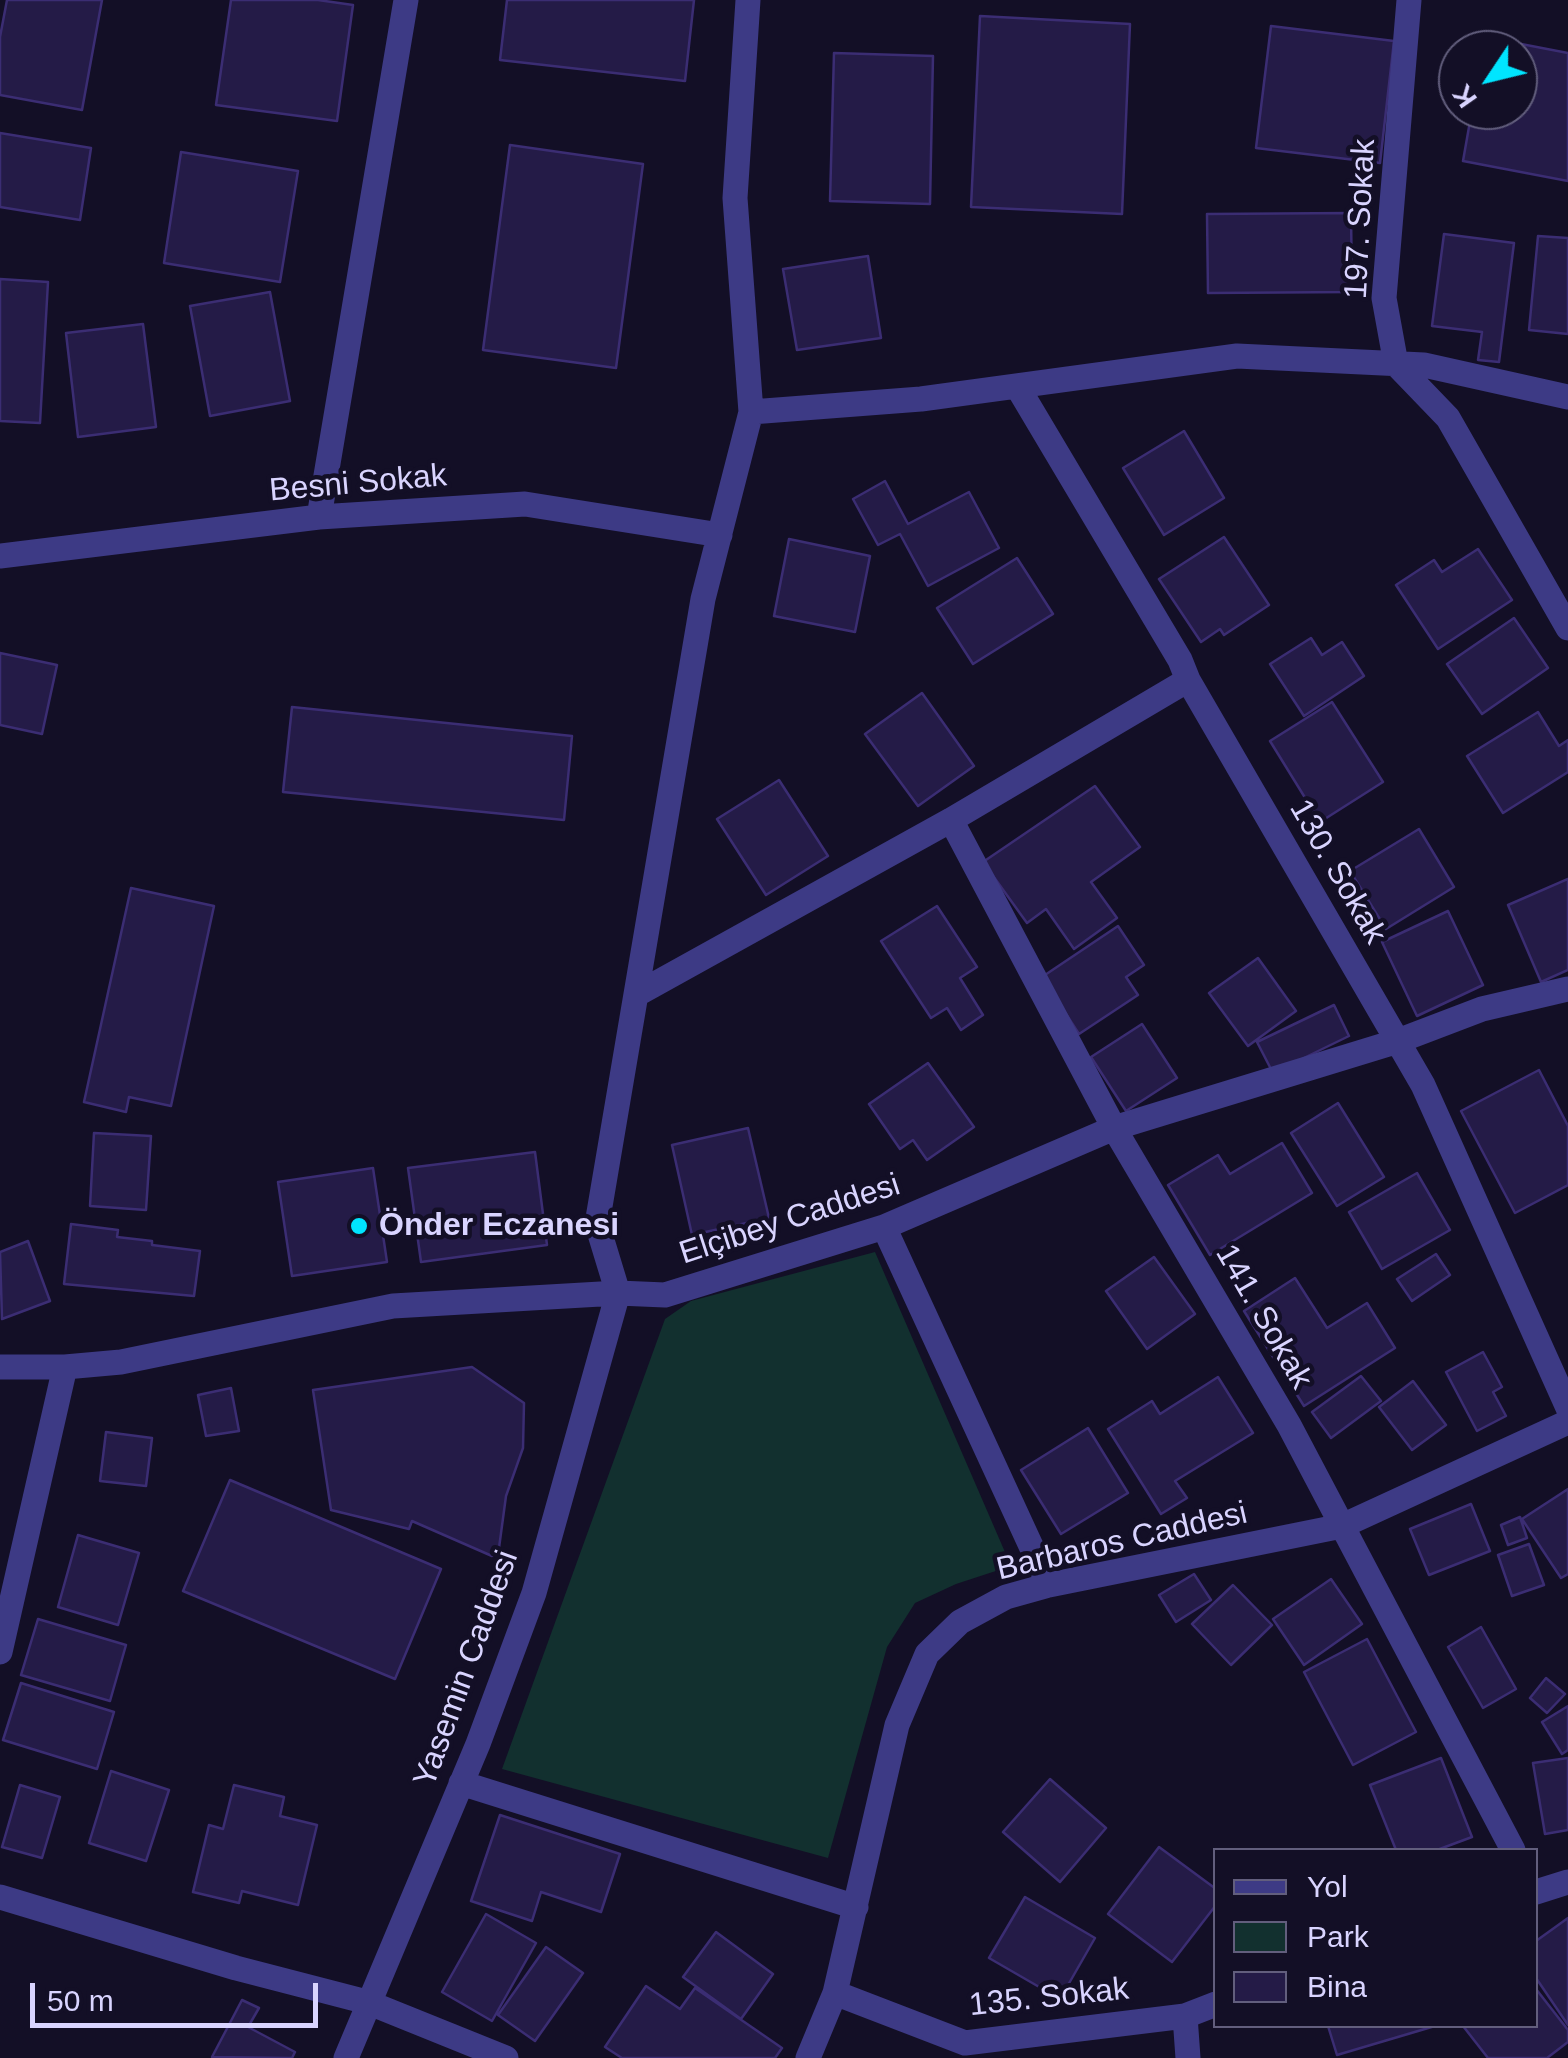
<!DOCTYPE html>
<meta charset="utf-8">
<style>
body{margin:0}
#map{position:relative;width:1568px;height:2058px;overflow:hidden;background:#130f26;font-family:Helvetica,sans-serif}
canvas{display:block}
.legend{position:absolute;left:1213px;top:1848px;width:325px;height:180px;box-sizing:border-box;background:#130f26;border:2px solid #625e7d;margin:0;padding:12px 18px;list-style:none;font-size:30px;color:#d9d4ff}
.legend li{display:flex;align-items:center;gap:20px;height:50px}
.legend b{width:50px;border:2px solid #625e7d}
.north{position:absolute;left:1438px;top:30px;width:100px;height:100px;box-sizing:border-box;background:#130f26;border:2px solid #625e7d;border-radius:50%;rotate:235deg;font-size:28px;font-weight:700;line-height:40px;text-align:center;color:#d9d4ff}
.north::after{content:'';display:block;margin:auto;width:35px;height:45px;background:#00e5ff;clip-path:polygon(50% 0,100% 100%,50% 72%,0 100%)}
.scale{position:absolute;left:30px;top:1983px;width:288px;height:45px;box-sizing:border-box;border:5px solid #d9d4ff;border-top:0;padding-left:12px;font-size:30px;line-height:35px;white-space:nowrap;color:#d9d4ff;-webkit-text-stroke:8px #130f26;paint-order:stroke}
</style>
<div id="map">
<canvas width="1568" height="2058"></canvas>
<ul class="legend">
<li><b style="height:12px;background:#3d3a85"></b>Yol</li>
<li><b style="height:28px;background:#12302f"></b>Park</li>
<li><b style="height:28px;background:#241b47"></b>Bina</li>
</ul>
<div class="north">K</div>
<div class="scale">50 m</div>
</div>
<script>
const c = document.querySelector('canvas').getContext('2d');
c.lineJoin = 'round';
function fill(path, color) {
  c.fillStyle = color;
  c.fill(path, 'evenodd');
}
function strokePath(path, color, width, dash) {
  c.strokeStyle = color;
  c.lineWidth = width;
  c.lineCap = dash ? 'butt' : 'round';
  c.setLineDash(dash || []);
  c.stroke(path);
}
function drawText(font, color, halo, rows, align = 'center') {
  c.font = font + ' Helvetica,sans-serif';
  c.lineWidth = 9;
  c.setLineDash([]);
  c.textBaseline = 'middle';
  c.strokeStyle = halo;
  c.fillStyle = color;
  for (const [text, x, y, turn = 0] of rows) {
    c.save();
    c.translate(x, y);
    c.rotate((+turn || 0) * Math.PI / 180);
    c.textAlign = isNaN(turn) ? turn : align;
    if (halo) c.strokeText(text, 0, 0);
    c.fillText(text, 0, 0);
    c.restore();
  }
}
const green = new Path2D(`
 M875 1252 1011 1566 956 1584 915 1603 887 1647 828 1858 502 1769 665 1319 691 1301Z`);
const building = new Path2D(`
 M7 0H102L82 110 0 95V37Z
 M231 0H318L353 5 337 121 216 105Z
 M507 0H694L685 81 500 60Z
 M980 16 1130 24 1122 214 971 207Z
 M1271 26 1394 41 1380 163 1256 148Z
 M1485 37 1568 53V181L1463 161 1472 110H1518V50H1483Z
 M834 53 933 56 930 204 830 201Z
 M0 133 91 148 80 220 0 207Z
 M510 145 643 164 616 368 483 350Z
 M181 152 298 171 280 282 164 263Z
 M1351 213 1352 292 1208 293 1207 214Z
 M1444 234 1514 243 1499 362 1478 360 1482 332 1432 326Z
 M1538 236 1568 238V334L1529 330Z
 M868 256 881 338 797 350 783 269Z
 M0 279 48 282 40 423 0 421Z
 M270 292 290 401 210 416 190 306Z
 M143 324 156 427 78 437 66 333Z
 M1184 431 1224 498 1164 535 1123 468Z
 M885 481 908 524 969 492 999 548 928 586 900 534 878 545 853 499Z
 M1224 537 1269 605 1224 635 1220 629 1201 642 1159 579Z
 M789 539 870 556 855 632 774 616Z
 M1478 549 1512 600 1438 649 1396 585 1434 560 1442 572Z
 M1017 558 1053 614 973 664 937 608Z
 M1514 618 1548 668 1482 714 1447 664Z
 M1311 638 1322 655 1342 642 1364 676 1304 716 1270 664Z
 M0 653 57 665 42 734 0 725Z
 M922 693 974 766 918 806 865 734Z
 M1332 702 1383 782 1320 822 1270 741Z
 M292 707 572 736 564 820 283 792Z
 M1538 712 1559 746 1568 740V772L1503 813 1467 756Z
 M779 780 828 856 766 895 717 819Z
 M1095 786 1140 847 1091 882 1117 918 1074 949 1046 909 1027 923 983 862Z
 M1419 829 1454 887 1386 929 1350 871Z
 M1568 879V970L1541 982 1508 905Z
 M131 888 214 906 171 1106 129 1097 126 1112 84 1102Z
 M937 906 977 967 960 978 983 1015 961 1030 947 1008 931 1018 881 941Z
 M1448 911 1483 985 1417 1016 1382 942Z
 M1118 926 1144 965 1126 977 1138 995 1079 1034 1042 977Z
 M1258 958 1296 1011 1248 1046 1209 993Z
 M1334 1005 1349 1036 1273 1073 1257 1042Z
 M1142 1024 1177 1078 1126 1111 1091 1057Z
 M928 1063 974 1127 927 1160 913 1140 900 1149 869 1104Z
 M1539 1070 1568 1126V1185L1515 1213 1461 1111Z
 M1338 1103 1384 1177 1337 1206 1291 1133Z
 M748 1128 769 1218 692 1235 672 1145Z
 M94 1133 151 1136 146 1210 90 1206Z
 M1282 1143 1312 1193 1210 1255 1168 1185 1218 1155 1230 1174Z
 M535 1152 547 1245 421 1262 408 1168Z
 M373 1168 387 1262 292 1276 278 1182Z
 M1417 1173 1450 1230 1382 1269 1349 1212Z
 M71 1224 118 1230 117 1237 152 1241V1245L200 1251 194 1296 64 1284Z
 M28 1241 50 1301 2 1319 0 1252Z
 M1436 1254 1450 1275 1412 1301 1397 1279Z
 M1154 1257 1195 1314 1147 1349 1106 1291Z
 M1295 1278 1327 1328 1367 1303 1395 1348 1304 1406 1244 1311Z
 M1483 1352 1502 1387 1493 1392 1506 1416 1477 1431 1446 1372Z
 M472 1367 524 1403 523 1448 506 1496 499 1548 492 1556 412 1521 409 1529 331 1510 313 1390Z
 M1361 1376 1381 1401 1331 1438 1312 1412Z
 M1218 1377 1253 1433 1175 1481 1187 1498 1161 1514 1108 1429 1152 1401 1160 1414Z
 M1413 1381 1446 1425 1412 1450 1379 1407Z
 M231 1388 239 1431 206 1436 198 1395Z
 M1088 1428 1128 1493 1061 1534 1021 1470Z
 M106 1432 152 1438 146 1486 100 1481Z
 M230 1480 441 1569 395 1679 183 1591Z
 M1568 1489V1574L1561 1578 1522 1519Z
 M1471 1504 1490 1551 1429 1575 1410 1529Z
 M1520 1517 1527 1538 1508 1545 1501 1525Z
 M78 1535 139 1553 118 1625 58 1607Z
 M1529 1544 1544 1585 1512 1596 1498 1555Z
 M1194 1574 1211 1600 1176 1622 1159 1595Z
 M1331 1579 1362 1624 1304 1665 1273 1619Z
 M1233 1585 1272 1625 1231 1665 1192 1624Z
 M38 1619 126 1645 110 1701 21 1675Z
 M1481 1627 1516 1689 1483 1708 1448 1647Z
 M1367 1639 1416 1732 1353 1765 1304 1672Z
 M1546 1678 1565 1694 1547 1713 1530 1698Z
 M21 1683 114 1712 97 1769 3 1740Z
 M1568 1706V1750L1562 1754 1542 1722Z
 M1441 1758 1472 1837 1437 1850H1396L1370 1785Z
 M1568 1758V1830L1545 1834 1533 1763Z
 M111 1771 169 1790 146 1861 89 1843Z
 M1050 1779 1106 1828 1060 1882 1003 1832Z
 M20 1785 60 1797 42 1858 2 1847Z
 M234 1785 284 1797 280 1816 317 1825 298 1905 242 1891 239 1903 193 1892 209 1825 223 1829Z
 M500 1815 620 1854 601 1912 541 1892 532 1921 471 1901Z
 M1159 1847 1216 1889V1905L1172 1962 1108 1914Z
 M1025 1897 1095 1938 1060 1999 989 1958Z
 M486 1914 536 1943 492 2021 442 1992Z
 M1568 1918V2025L1536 1978V1941Z
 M716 1932 773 1974 741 2019 683 1977Z
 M546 1947 583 1973 535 2041 498 2015Z
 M646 1986 680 2009 695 1988 782 2048 775 2058H622L605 2047Z
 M1536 1989 1568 2030V2042L1547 2058H1488L1463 2026H1536Z
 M242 2000 259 2008 248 2027 295 2052 292 2058 212 2057Z
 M1328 2026H1435L1337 2055Z`);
const street = new Path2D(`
 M1409 0 1384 298 1396 364 1448 418 1568 628
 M1017 386 1180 660 1188 680 1423 1085 1568 1408
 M751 412 921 399 1237 356 1424 365 1568 397
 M319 517 406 0
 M0 556 319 517 525 504 720 535
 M951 820 1114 1128 1289 1425 1513 1850
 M639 993 951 820 1188 680
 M884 1227 1049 1585
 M0 1367H65L121 1362 393 1306 618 1293 665 1295 884 1227 1114 1128 1398 1041 1482 1009 1568 989
 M0 1652 65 1367
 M461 1783 856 1907
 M1536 1892 1568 1882
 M0 1897 236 1968 367 2002 506 2058
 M835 1993 965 2043 1185 2016 1216 2004
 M1185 2016 1188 2058
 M346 2058 478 1744 534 1593 618 1293 597 1224 703 599 751 412 735 198 748 0
 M808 2058 835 1993 897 1725 927 1654 960 1622 1006 1597 1049 1585 1342 1526 1568 1422`);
const markers = [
 [359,1226,10,"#00e5ff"]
];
const streetNames = [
 ["197. Sokak",1361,219,-87],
 ["Besni Sokak",358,484,-5],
 ["130. Sokak",1337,872,60],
 ["Elçibey Caddesi",790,1220,-18],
 ["141. Sokak",1263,1317,60],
 ["Barbaros Caddesi",1122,1542,-13],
 ["Yasemin Caddesi",467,1669,-70],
 ["135. Sokak",1049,1998,-6]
];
const poiNames = [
 ["Önder Eczanesi",379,1226]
];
fill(green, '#12302f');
fill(building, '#241b47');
strokePath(building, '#3b2d73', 2.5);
strokePath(street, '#3d3a85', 25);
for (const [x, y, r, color] of markers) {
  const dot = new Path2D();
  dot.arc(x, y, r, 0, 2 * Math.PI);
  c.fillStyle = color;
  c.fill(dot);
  strokePath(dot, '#130f26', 4);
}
drawText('32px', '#d9d4ff', '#130f26', streetNames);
drawText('bold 32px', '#d9d4ff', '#130f26', poiNames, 'left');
</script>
